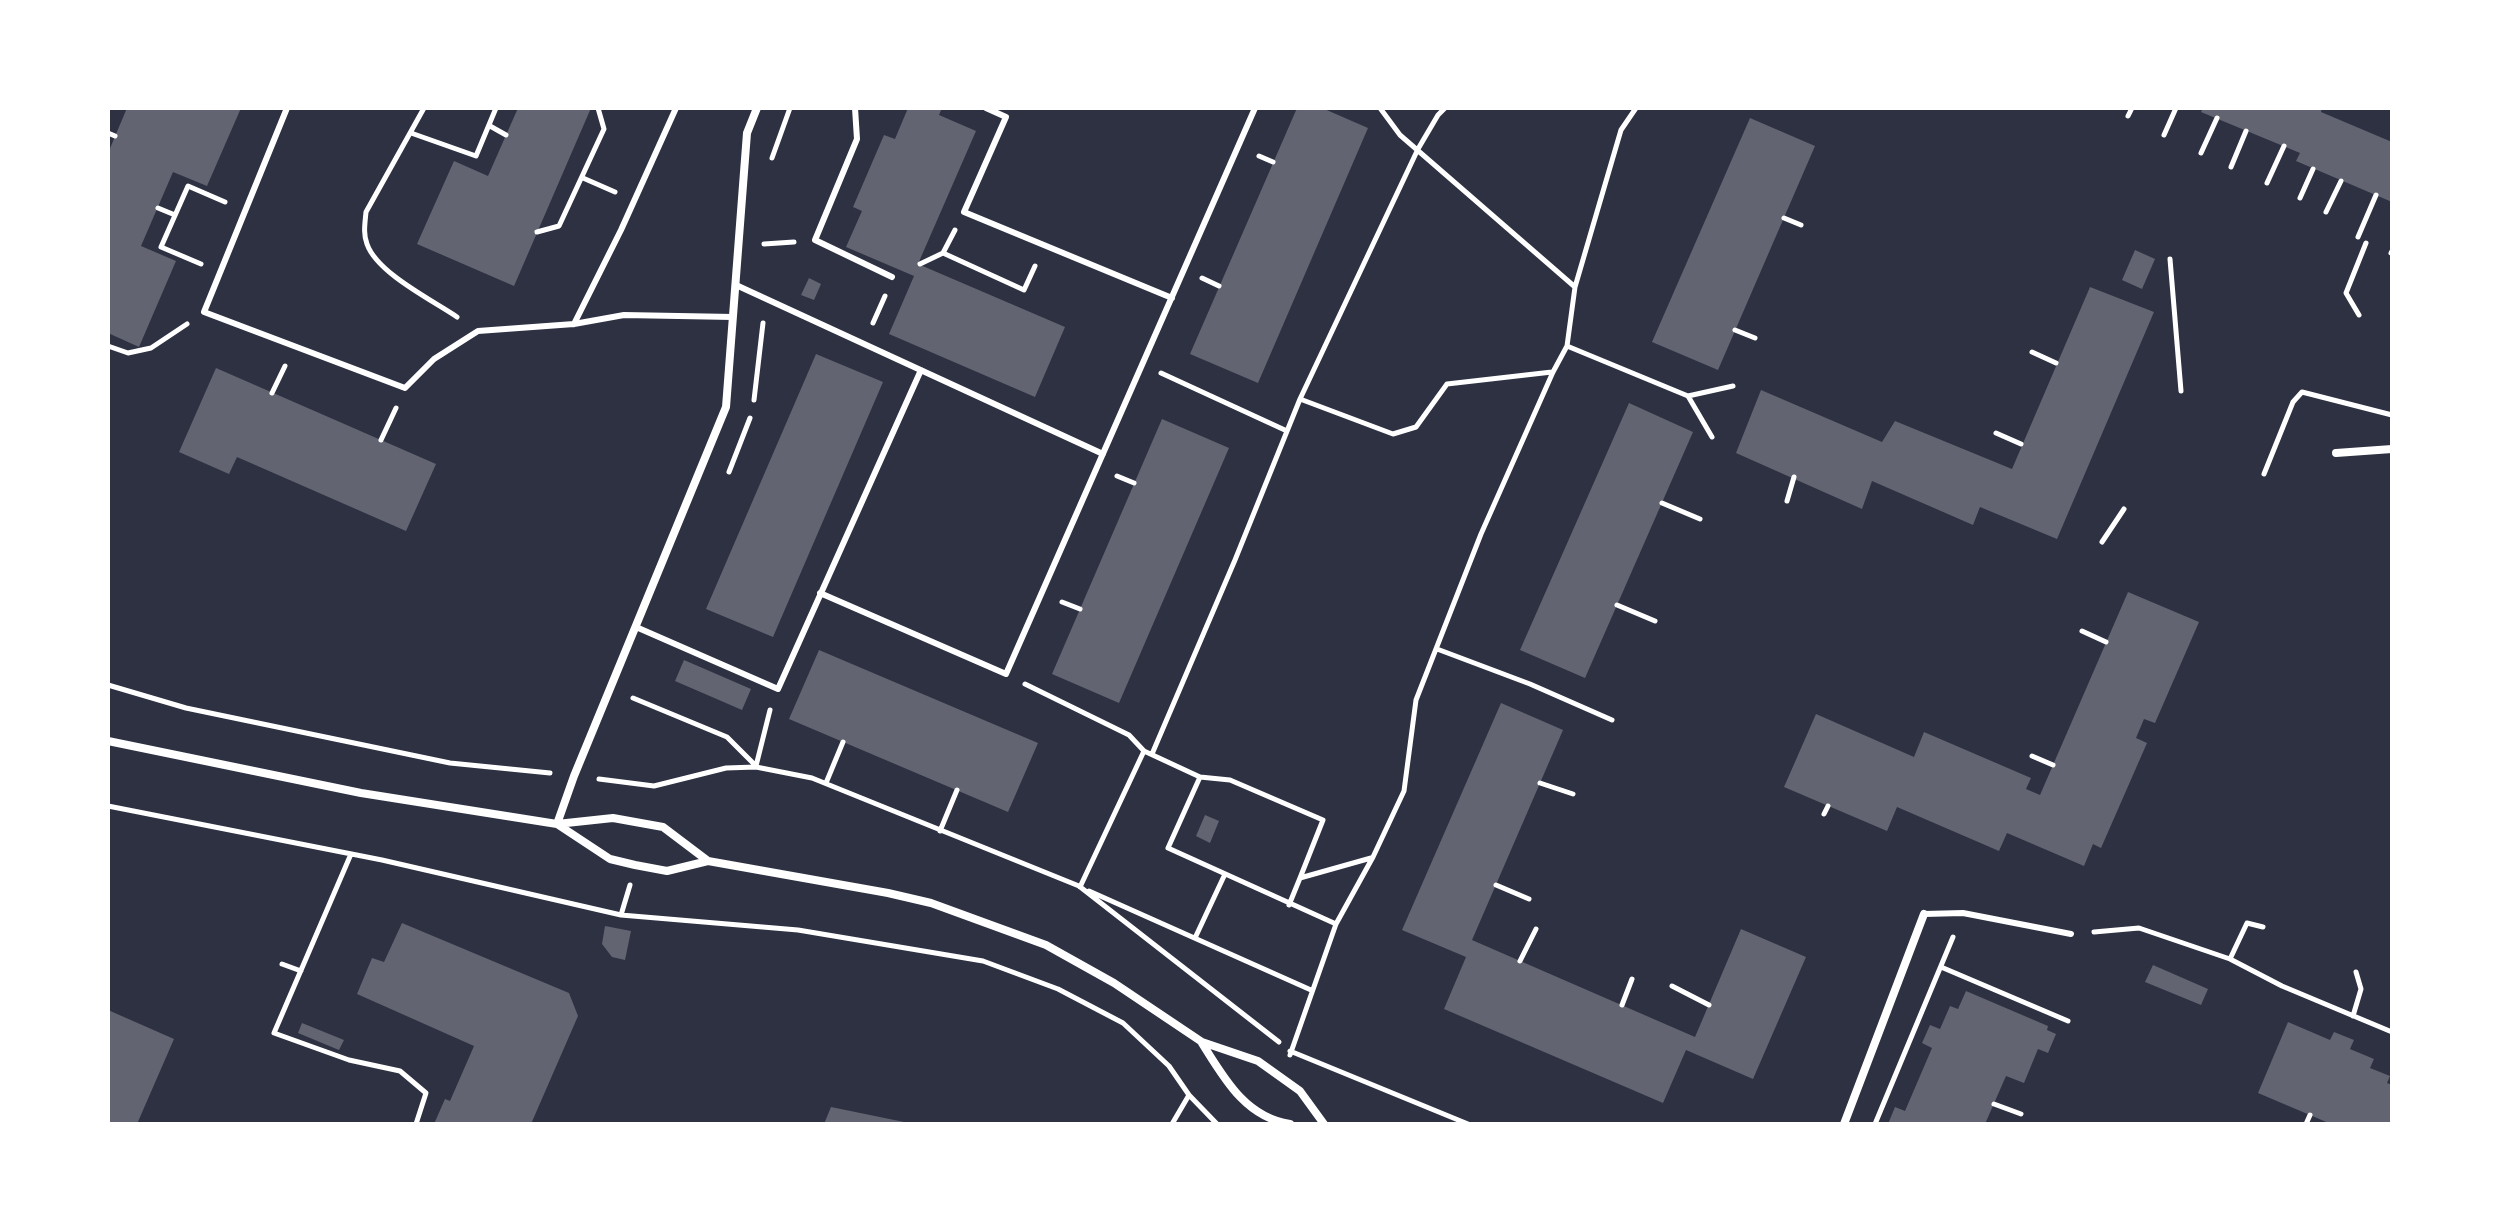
<!DOCTYPE html>
<style>
body{margin:0}
#map{position:relative;width:2500px;height:1232px;overflow:hidden;background:#2d3142;font-family:Lato,sans-serif}
canvas{display:block}
.frame{position:absolute;inset:0;border:110px solid #fff;pointer-events:none}
</style>
<div id="map">
<canvas width="2500" height="1232"></canvas>
<div class="frame"></div>
</div>
<script>
const c = document.querySelector('canvas').getContext('2d');
c.lineJoin = 'round';
function fill(path, color) {
  c.fillStyle = color;
  c.fill(path, 'evenodd');
}
function strokePath(path, color, width, dash) {
  c.strokeStyle = color;
  c.lineWidth = width;
  c.lineCap = dash ? 'butt' : 'round';
  c.setLineDash(dash || []);
  c.stroke(path);
}
const building = new Path2D(`
 M127 108H241L207 186 173 172 141 246 176 261 139 347 108 333V153Z
 M518 108H591L514 286 417 244 454 161 488 176Z
 M908 108H942L939 115 976 131 918 264 1065 327 1035 397 889 334 914 276 846 247 862 211 853 207 884 135 895 139Z
 M1297 108H1322L1368 128 1258 383 1190 354Z
 M2203 108H2322L2321 112 2392 142V202L2296 161 2300 153 2201 112Z
 M1750 118 1815 146 1718 370 1652 342Z
 M2135 250 2155 259 2142 289 2122 280Z
 M809 278 821 284 814 300 801 295Z
 M2090 287 2154 312 2057 539 1980 507 1973 525 1872 481 1862 509 1736 453 1761 390 1882 442 1895 421 2012 469Z
 M816 354 883 382 773 637 706 609Z
 M216 368 436 464 406 531 237 457 229 474 179 452Z
 M1629 403 1693 432 1585 678 1520 650Z
 M1162 419 1229 448 1119 703 1052 674Z
 M2128 592 2199 622 2155 723 2144 719 2136 738 2147 743 2101 848 2093 844 2084 866 2007 833 1999 851 1897 807 1887 831 1784 787 1816 714 1914 757 1924 732 2031 778 2026 789 2040 795Z
 M819 650 1038 743 1008 812 789 719Z
 M684 660 751 689 742 710 675 681Z
 M1501 703 1563 730 1472 940 1695 1037 1741 929 1806 957 1753 1079 1686 1050 1663 1103 1444 1009 1466 957 1402 930Z
 M1205 815 1219 821 1210 843 1196 836Z
 M402 923 569 993 578 1016 531 1124H434L445 1099 450 1101 474 1046 357 994 372 958 384 962Z
 M605 926 631 931 625 960 612 957 602 944Z
 M2153 965 2208 989 2201 1005 2145 982Z
 M1966 991 2048 1026 2047 1030 2056 1034 2048 1053 2038 1049 2024 1083 2006 1076 1985 1124H1888L1895 1107 1905 1111 1932 1048 1922 1043 1930 1025 1940 1029 1950 1006 1958 1009Z
 M108 1010 174 1039 137 1124H108Z
 M2288 1022 2330 1040 2334 1032 2354 1040 2350 1049 2374 1059 2370 1068 2390 1076 2387 1083 2392 1085V1124H2331L2258 1093Z
 M302 1023 344 1040 339 1050 298 1033Z
 M831 1107 909 1123V1124H824Z`);
const path = new Path2D(`
 M424 108 366 212C365 223 363 234 367 244 377 273 432 300 457 317
 M1380 108 1400 135 1575 287
 M2128 116 2132 108
 M490 126 506 135
 M108 133 115 136
 M411 133 476 156 496 108
 M2164 135 2176 108
 M2201 153 2217 118
 M1259 156 1273 162
 M772 158 790 108
 M2231 167 2246 131
 M583 178 615 192
 M2267 183 2284 146
 M2300 198 2313 169
 M158 208 175 215
 M2326 212 2341 181
 M1784 218 1801 225
 M537 232 559 226 604 129 598 108
 M2358 237 2376 195
 M764 244 794 242
 M943 253 1024 290 1035 266
 M2391 253 2392 251
 M2170 259 2181 391
 M201 264 161 247 188 186 225 202
 M920 264 943 253 955 230
 M1202 278 1219 286
 M2359 315 2346 293 2366 243
 M873 323 885 296
 M1735 330 1755 338
 M108 346 128 353 151 348 187 324
 M1567 346 1688 396 1712 437
 M2032 352 2056 363
 M1161 373 1287 431
 M272 393 285 366
 M1688 396 1733 386
 M1300 399 1393 434 1416 427 1447 384 1552 372
 M754 400 763 323
 M1996 433 2021 444
 M381 440 396 408
 M729 472 750 418
 M2264 474 2293 402 2302 392 2392 415
 M1117 476 1134 483
 M1787 501 1794 477
 M1662 503 1700 519
 M2102 542 2124 509
 M1062 602 1080 609
 M1617 605 1655 621
 M2082 631 2106 642
 M1437 649 1530 684 1612 720
 M1025 684 1129 735 1144 751 1200 777 1230 780 1323 820 1300 878
 M108 685 186 708 450 763 550 773
 M633 698 727 737 756 766
 M1152 754 1235 560 1300 399 1418 149 1438 115 1445 108
 M2032 756 2053 765
 M756 766 770 710
 M1200 777 1168 848 1336 924
 M599 779 654 786 726 768 756 767 812 778 1079 886 1279 1042
 M826 783 843 742
 M1540 783 1573 794
 M108 806 382 860 621 915 798 930 983 961 1058 989 1123 1023 1169 1066 1189 1095 1217 1124
 M1824 814 1828 806
 M940 831 957 790
 M351 854 274 1033 349 1060 400 1071 426 1093 416 1124
 M1496 885 1529 899
 M1080 887 1144 751
 M1089 891 1311 990
 M1289 905 1300 878 1371 858
 M621 915 630 885
 M2094 932 2139 928 2230 959 2282 986 2392 1032
 M1195 938 1225 874
 M2230 959 2247 923 2263 927
 M1520 961 1536 929
 M282 964 301 971
 M1941 967 2068 1021
 M1672 986 1709 1005
 M1622 1005 1632 979
 M2353 1016 2361 989 2356 972
 M1290 1051 1468 1124
 M1290 1055 1336 924 1373 857 1404 791 1416 700 1481 534 1553 372 1567 346 1575 287 1621 130 1636 108
 M1994 1104 2021 1114
 M1172 1124 1189 1095
 M1875 1124 1953 937
 M2306 1124 2310 1115`);
const service = new Path2D(`
 M287 108 204 312 405 388 434 359 478 331 574 324 624 315 733 317
 M855 108 857 139 815 240 892 277
 M986 108 1006 117 964 212 1172 298
 M736 285 1103 454
 M574 324 621 230 676 108
 M820 593 1006 674 1255 108
 M636 627 778 689 921 370
 M1924 914 1963 913 2071 934`);
const minor = new Path2D(`
 M2336 453 2392 449
 M108 741 361 793 557 824 613 818 663 827 708 861
 M557 824 610 859 635 865 667 871 708 861 888 893 931 903 1046 945 1114 983 1202 1042 1258 1061 1300 1091 1324 1124
 M557 824 574 776 726 407 747 133 757 108
 M1202 1043C1224 1078 1245 1117 1290 1124
 M1844 1124 1924 914`);
fill(building, '#626471');
strokePath(path, '#fff', 5);
strokePath(service, '#fff', 6);
strokePath(minor, '#fff', 8);
</script>
